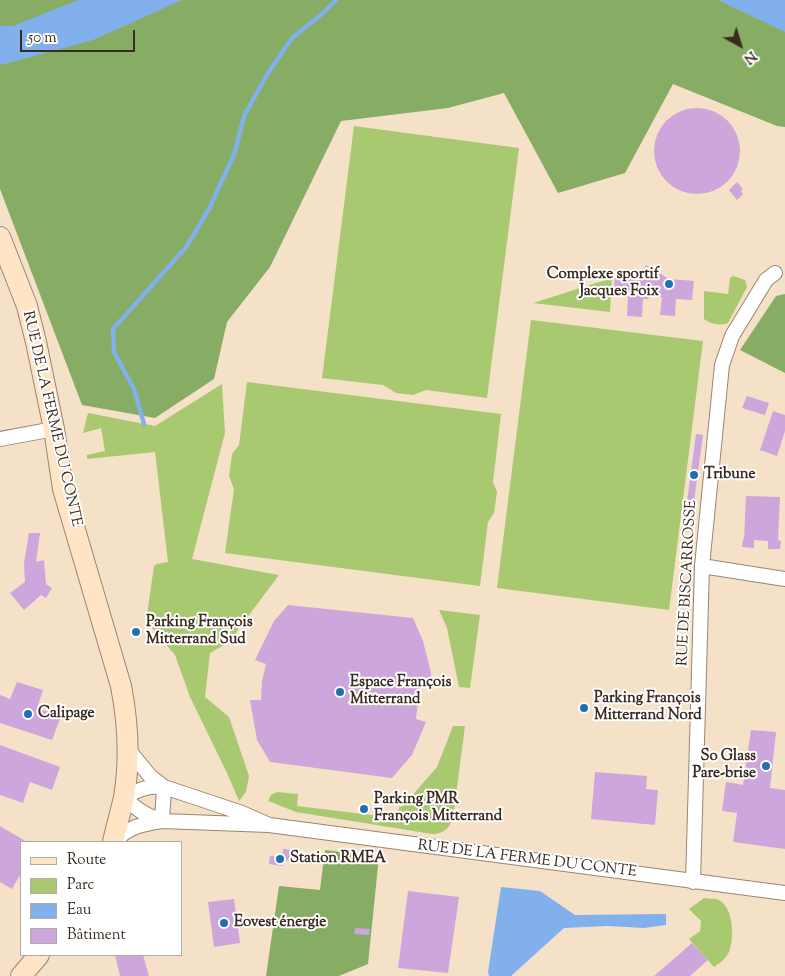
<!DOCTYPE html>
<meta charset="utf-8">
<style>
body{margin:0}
#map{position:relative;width:785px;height:976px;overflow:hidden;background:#f5e1c7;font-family:"Sorts Mill Goudy",serif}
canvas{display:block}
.legend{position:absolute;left:20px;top:841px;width:162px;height:115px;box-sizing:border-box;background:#fff;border:1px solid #b1aaa5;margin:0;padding:6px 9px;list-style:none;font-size:15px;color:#3b2a1e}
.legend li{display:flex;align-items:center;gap:10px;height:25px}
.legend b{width:25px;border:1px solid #b1aaa5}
.north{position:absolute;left:715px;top:20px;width:50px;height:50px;-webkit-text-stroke:4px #fff;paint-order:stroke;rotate:141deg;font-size:14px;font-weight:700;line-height:20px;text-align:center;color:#3b2a1e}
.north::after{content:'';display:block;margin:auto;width:18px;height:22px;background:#3b2a1e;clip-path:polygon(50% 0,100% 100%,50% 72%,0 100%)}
.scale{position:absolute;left:20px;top:30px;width:115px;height:22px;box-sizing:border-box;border:2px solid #3b2a1e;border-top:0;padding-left:6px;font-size:15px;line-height:18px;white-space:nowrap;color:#3b2a1e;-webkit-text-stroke:4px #fff;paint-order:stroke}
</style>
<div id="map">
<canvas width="785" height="976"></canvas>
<ul class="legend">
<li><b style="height:6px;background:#ffe4c6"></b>Route</li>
<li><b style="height:14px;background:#a9c971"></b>Parc</li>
<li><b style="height:14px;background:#81b0ec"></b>Eau</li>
<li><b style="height:14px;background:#cda6dc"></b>Bâtiment</li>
</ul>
<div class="north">N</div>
<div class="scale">50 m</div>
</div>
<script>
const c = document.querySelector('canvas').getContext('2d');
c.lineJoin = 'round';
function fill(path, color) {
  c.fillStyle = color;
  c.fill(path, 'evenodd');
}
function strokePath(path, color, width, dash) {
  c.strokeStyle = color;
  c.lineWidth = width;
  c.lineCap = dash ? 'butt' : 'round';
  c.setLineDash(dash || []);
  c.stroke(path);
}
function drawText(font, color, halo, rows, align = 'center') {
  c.font = font + ' "Sorts Mill Goudy",serif';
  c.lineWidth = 4;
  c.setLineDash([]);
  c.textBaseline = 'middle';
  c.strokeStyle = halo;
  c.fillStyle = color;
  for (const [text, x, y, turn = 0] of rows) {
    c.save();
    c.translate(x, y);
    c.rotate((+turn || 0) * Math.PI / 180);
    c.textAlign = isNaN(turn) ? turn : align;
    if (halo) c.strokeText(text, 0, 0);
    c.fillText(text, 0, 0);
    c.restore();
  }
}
const green = new Path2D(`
 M354 126 519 148 487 398 426 390 413 395 396 393 383 385 322 378Z
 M733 276 745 280 747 287 728 323C721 326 710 324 704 319V291L728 294 730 278Z
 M612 278 610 312 533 303Z
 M531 320 703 341 669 610 497 588Z
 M247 382 501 414 493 482 497 492 494 513 488 522 480 586 225 553 234 489 229 476 232 454 239 445Z
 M222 384 225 433 192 559 279 575 237 631 233 640 210 653 205 697 229 717 249 776 246 792 239 801 227 773 190 697 175 655 146 621 154 566 157 564 168 562 155 452 87 459V455L105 451 101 428 83 433 88 413 155 426Z
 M439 610 480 615 470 688 459 687 447 628Z
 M453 726H465L453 818C449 829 443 834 432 834L296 812 268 801 271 795 277 792 298 794 297 806 397 818 399 807 403 806 437 767Z
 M704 898C708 899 715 898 719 900 734 908 735 940 728 954 724 960 719 964 714 967L689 939 700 931 701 921 689 909Z`);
const forest = new Path2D(`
 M0 0H785V127L777 126 673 84 625 173 558 193 504 93 448 108 341 121 270 267 227 322 214 379 155 418 82 405 0 189Z
 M785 294V373L740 350 776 296Z
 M325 850 379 856 368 964 339 976H266L279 886 320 890Z`);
const water = new Path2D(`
 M78 0H182L93 40 5 64H0V26H13Z
 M718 0H785V32Z
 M501 887 540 891 575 915 666 914V925L644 928 608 926 564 928 511 976H489L488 972Z`);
const stream = new Path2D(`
 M144 424 134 389 114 352 113 329 187 246 210 207 235 152 244 116 268 73 292 38 323 13 336 0`);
const building = new Path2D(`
 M654 151a43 43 0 1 1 86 0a43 43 0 1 1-86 0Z
 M737 182 743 189 741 191 743 194 737 200 729 190Z
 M646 265 669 279 694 281 692 300 676 299 675 316 660 315 662 297 651 296 648 299H643L642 317 627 316 628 297 613 296 615 278 639 280Z
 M747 396 769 403 765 415 742 408Z
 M773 411 785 415V431L777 456 760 450Z
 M696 434 703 435 692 516H685Z
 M746 496 780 497 778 540 781 541 780 549H768V541L754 540V548L742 547 743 539H744Z
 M29 533H40L36 562 44 560 46 584 52 588 46 598 41 595 24 610 10 593 25 582 24 563Z
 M288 605 413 618 423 641 431 673 430 683H420L416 719 426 722 412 755 392 778 270 762 257 740 250 700H261L262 681 266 664 255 660 274 621Z
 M17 682 43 690 37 708 61 716 52 740 0 723V695L10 699Z
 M751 730 776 732 770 788 785 790V849L733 842 737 813 722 811 726 782 743 785Z
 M0 745 60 767 52 790 30 782 23 803 0 795Z
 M595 772 647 776 646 789 658 790 655 825 591 819Z
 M0 826 27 842H21V876L20 875 12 889 0 882Z
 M283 849 292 850 291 861 283 860 282 866 269 864 270 856 282 857Z
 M408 891 459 897 448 973 398 968Z
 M234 899 240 943 214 947 208 902Z
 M355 928 370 929 369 935 354 934Z
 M692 943 708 960 690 976H654Z
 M115 955H143L149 976H120Z`);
const street = new Path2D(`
 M0 439 54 429
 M702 566 785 579
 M127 748 150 776 164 787
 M269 825 242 813 164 787C149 785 138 790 124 797 136 809 145 815 162 821L269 825 785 893
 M114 842C128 827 142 824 162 821L164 787
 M693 882 702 566 722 365 732 336 766 280 775 273`);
const secondary = new Path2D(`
 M0 237 27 306 36 342 54 429 63 489 121 686C128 722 130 761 124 797 121 812 116 827 113 842
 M21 976 39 955`);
const markers = [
 [669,284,5,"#1f6fb2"],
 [694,475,5,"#1f6fb2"],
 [136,632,5,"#1f6fb2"],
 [340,692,5,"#1f6fb2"],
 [584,708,5,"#1f6fb2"],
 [28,714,5,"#1f6fb2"],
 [766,766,5,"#1f6fb2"],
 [364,809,5,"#1f6fb2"],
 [280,859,5,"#1f6fb2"],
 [224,923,5,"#1f6fb2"]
];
const poiNames = [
 ["Complexe sportif",659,275,"right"],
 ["Jacques Foix",659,292,"right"],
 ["Tribune",704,475],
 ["Parking François",146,623],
 ["Mitterrand Sud",146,640],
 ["Espace François",350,683],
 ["Mitterrand",350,700],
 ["Parking François",594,699],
 ["Mitterrand Nord",594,716],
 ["Calipage",38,714],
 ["So Glass",756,757,"right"],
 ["Pare-brise",756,774,"right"],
 ["Parking PMR",374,800],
 ["François Mitterrand",374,817],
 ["Station RMEA",290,859],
 ["Eovest énergie",234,923]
];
const streetNames = [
 ["RUE DE LA FERME DU CONTE",51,419,77],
 ["RUE DE BISCARROSSE",688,583,-87],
 ["RUE DE LA FERME DU CONTE",527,860,7]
];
fill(green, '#a9c971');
fill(forest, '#86ad63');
fill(water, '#81b0ec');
strokePath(stream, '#81b0ec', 4.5);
fill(building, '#cda6dc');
strokePath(street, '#988672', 16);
strokePath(secondary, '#988672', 22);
strokePath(street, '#fff', 14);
strokePath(secondary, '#ffe4c6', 20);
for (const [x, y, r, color] of markers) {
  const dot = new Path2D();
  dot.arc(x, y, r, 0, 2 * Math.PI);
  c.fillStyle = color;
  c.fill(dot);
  strokePath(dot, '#fff', 2);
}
drawText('bold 15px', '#3b2a1e', '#fff', poiNames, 'left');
drawText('15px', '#3b2a1e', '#fff', streetNames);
</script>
